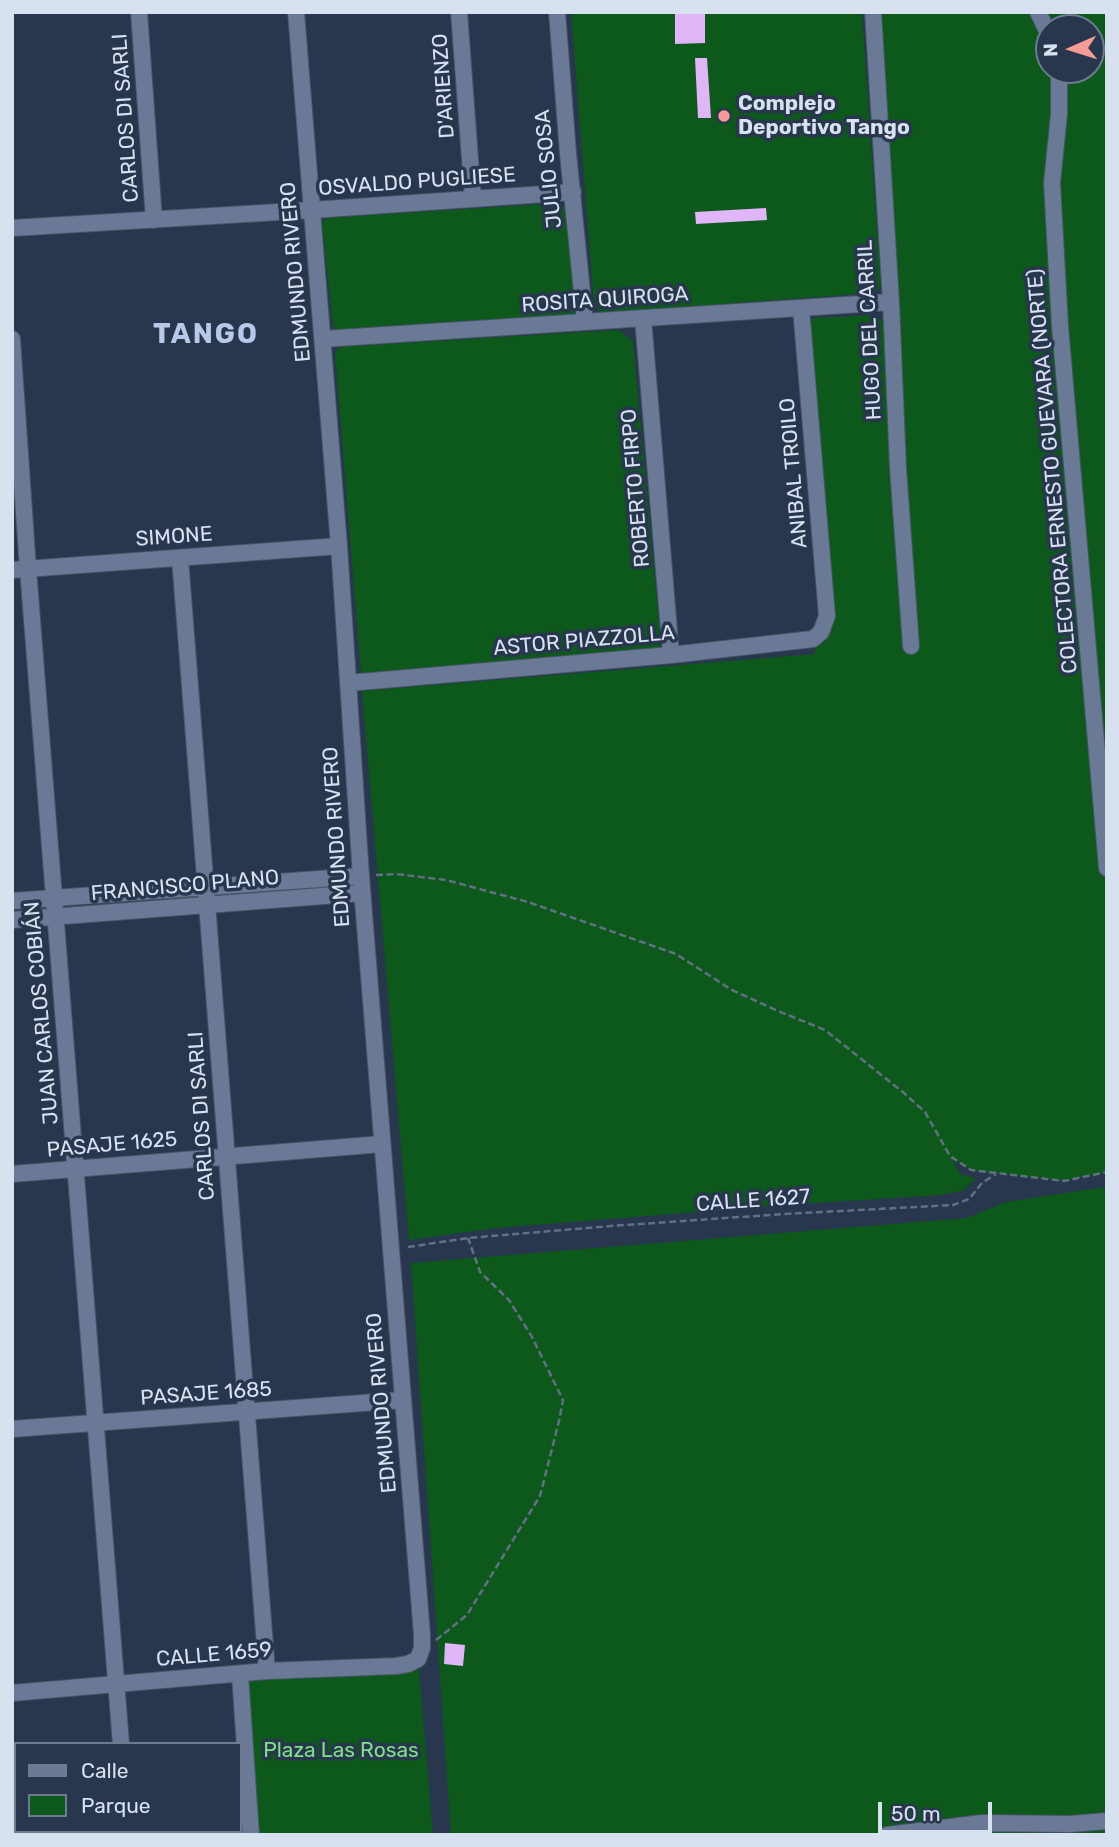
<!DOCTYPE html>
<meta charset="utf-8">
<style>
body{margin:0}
#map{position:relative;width:1119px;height:1847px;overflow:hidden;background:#28364e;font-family:Rubik,sans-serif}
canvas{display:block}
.frame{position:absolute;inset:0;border:14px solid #d8e1f0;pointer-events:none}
.legend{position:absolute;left:14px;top:1742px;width:228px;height:91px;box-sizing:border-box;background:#28364e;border:2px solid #6e7a8f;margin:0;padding:9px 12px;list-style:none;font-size:21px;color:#d8e1f0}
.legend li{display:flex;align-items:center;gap:14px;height:35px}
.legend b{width:35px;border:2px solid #6e7a8f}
.north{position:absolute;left:1035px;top:14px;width:70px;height:70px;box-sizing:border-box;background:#28364e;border:2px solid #6e7a8f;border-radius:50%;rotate:267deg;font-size:19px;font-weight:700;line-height:28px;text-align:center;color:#d8e1f0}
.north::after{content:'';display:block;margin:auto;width:24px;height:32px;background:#f59c96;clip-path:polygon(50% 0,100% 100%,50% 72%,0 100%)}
.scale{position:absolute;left:878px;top:1802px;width:114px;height:32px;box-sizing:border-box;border:4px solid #d8e1f0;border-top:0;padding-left:9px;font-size:21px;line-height:24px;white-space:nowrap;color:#d8e1f0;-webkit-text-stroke:5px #28364e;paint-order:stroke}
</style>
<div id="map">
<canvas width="1119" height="1847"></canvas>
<div class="frame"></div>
<ul class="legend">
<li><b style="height:9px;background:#6a7a96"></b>Calle</li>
<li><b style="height:19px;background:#0d591c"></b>Parque</li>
</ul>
<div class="north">N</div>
<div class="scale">50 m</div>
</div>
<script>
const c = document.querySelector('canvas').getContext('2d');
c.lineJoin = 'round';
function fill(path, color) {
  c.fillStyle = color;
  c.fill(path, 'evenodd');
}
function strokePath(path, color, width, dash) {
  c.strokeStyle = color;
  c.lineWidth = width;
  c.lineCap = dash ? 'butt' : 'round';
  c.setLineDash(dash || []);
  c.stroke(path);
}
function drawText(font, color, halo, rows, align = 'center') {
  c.font = font + ' Rubik,sans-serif';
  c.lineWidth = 7;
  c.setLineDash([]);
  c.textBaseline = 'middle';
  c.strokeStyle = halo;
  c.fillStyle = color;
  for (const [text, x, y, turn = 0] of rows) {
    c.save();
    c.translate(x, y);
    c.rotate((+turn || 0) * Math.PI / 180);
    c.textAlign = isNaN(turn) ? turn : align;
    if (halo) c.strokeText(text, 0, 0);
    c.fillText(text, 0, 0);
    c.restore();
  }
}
const green = new Path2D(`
 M571 12H862L881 288 871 293 601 313 594 305Z
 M873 12H1107V1172L1064 1181 1035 1178 971 1170 951 1157 960 1174 976 1178 964 1190 942 1195 784 1205 496 1228 409 1240 362 691 815 654V643L826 636 809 324 814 318 876 315 884 322 889 455 905 646ZM1049 28H1091V70H1049Z
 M561 203 568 211 576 314 570 318 336 330 333 327 322 223 327 218Z
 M618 330 633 341 661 645 651 651 361 674 335 353 339 347Z
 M1105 1187V1189L1107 1188V1835H451L411 1263 967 1218 1006 1202Z
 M418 1659 433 1835H251L240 1674Z`);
const building = new Path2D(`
 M675 14H705V43L675 44Z
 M695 58H707L711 118H698Z
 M766 208 767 220 696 224 695 212Z
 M445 1643 465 1645 463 1666 444 1664Z`);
const path = new Path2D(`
 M376 875 396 874 446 880 528 902 676 954 732 990 778 1011 825 1030 904 1093 925 1112 950 1156 971 1170 1064 1181 1107 1172
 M408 1247 468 1238 611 1226 784 1214 953 1205 969 1199 982 1183 996 1174
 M436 1640 467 1615 540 1496 559 1421 563 1400 532 1337 509 1300 480 1272 468 1238`);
const minor = new Path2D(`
 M139 12 154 220
 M459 12 473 199
 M557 12 568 153 585 322
 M873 12 891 302 898 468 911 646
 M1038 12 1049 35
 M1059 70V114L1052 183 1060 326 1107 868
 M12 228 312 210 573 192
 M643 318 671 655
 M12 339 28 569 121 1744
 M323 339 891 302
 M180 558 267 1671
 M12 570 339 546
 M348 683 671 655 813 639 821 632 827 616 801 308
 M12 901 361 876
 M12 920 362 893
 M12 1174 382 1144
 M12 1429 403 1400
 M240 1674 251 1835
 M12 1693 267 1671 396 1666 408 1664 418 1659 422 1648V1635L361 876 339 546 296 12
 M127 1831V1835
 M887 1835 982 1823 1070 1824 1107 1821`);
const markers = [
 [724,116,7,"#f59c96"]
];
const streetNames = [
 ["D'ARIENZO",444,86,-94],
 ["CARLOS DI SARLI",126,118,-94],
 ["JULIO SOSA",549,169,-96],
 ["OSVALDO PUGLIESE",417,182,-4],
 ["EDMUNDO RIVERO",296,272,-95],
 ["ROSITA QUIROGA",605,300,-4],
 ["HUGO DEL CARRIL",870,330,-93],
 ["COLECTORA ERNESTO GUEVARA (NORTE)",1053,471,-95],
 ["ANIBAL TROILO",794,473,-95],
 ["ROBERTO FIRPO",636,488,-95],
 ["SIMONE",174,537,-4],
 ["ASTOR PIAZZOLLA",584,641,-5],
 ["EDMUNDO RIVERO",337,837,-94],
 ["FRANCISCO PLANO",185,886,-5],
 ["JUAN CARLOS COBIÁN",42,1013,-95],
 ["CARLOS DI SARLI",202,1116,-94],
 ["PASAJE 1625",112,1145,-5],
 ["CALLE 1627",753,1201,-4],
 ["PASAJE 1685",206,1394,-4],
 ["EDMUNDO RIVERO",382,1403,-95],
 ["CALLE 1659",214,1655,-5]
];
const poiNames = [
 ["Complejo",738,104],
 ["Deportivo Tango",738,128]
];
const parkNames = [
 ["Plaza Las Rosas",341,1751]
];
const districtNames = [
 ["TANGO",206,335]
];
fill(green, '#0d591c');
fill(building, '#e1b6f9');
strokePath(minor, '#495468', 18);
strokePath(path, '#636f84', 2.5, [7, 3.5]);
strokePath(minor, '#6a7a96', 16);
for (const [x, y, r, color] of markers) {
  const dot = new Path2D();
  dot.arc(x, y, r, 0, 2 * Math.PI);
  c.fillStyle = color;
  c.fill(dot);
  strokePath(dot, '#28364e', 2.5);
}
drawText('21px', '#d8e1f0', '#28364e', streetNames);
drawText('bold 21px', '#d8e1f0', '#28364e', poiNames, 'left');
drawText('21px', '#7fe186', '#28364e', parkNames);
c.letterSpacing = '2px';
drawText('bold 28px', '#b7c9e8', '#28364e', districtNames);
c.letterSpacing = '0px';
</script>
